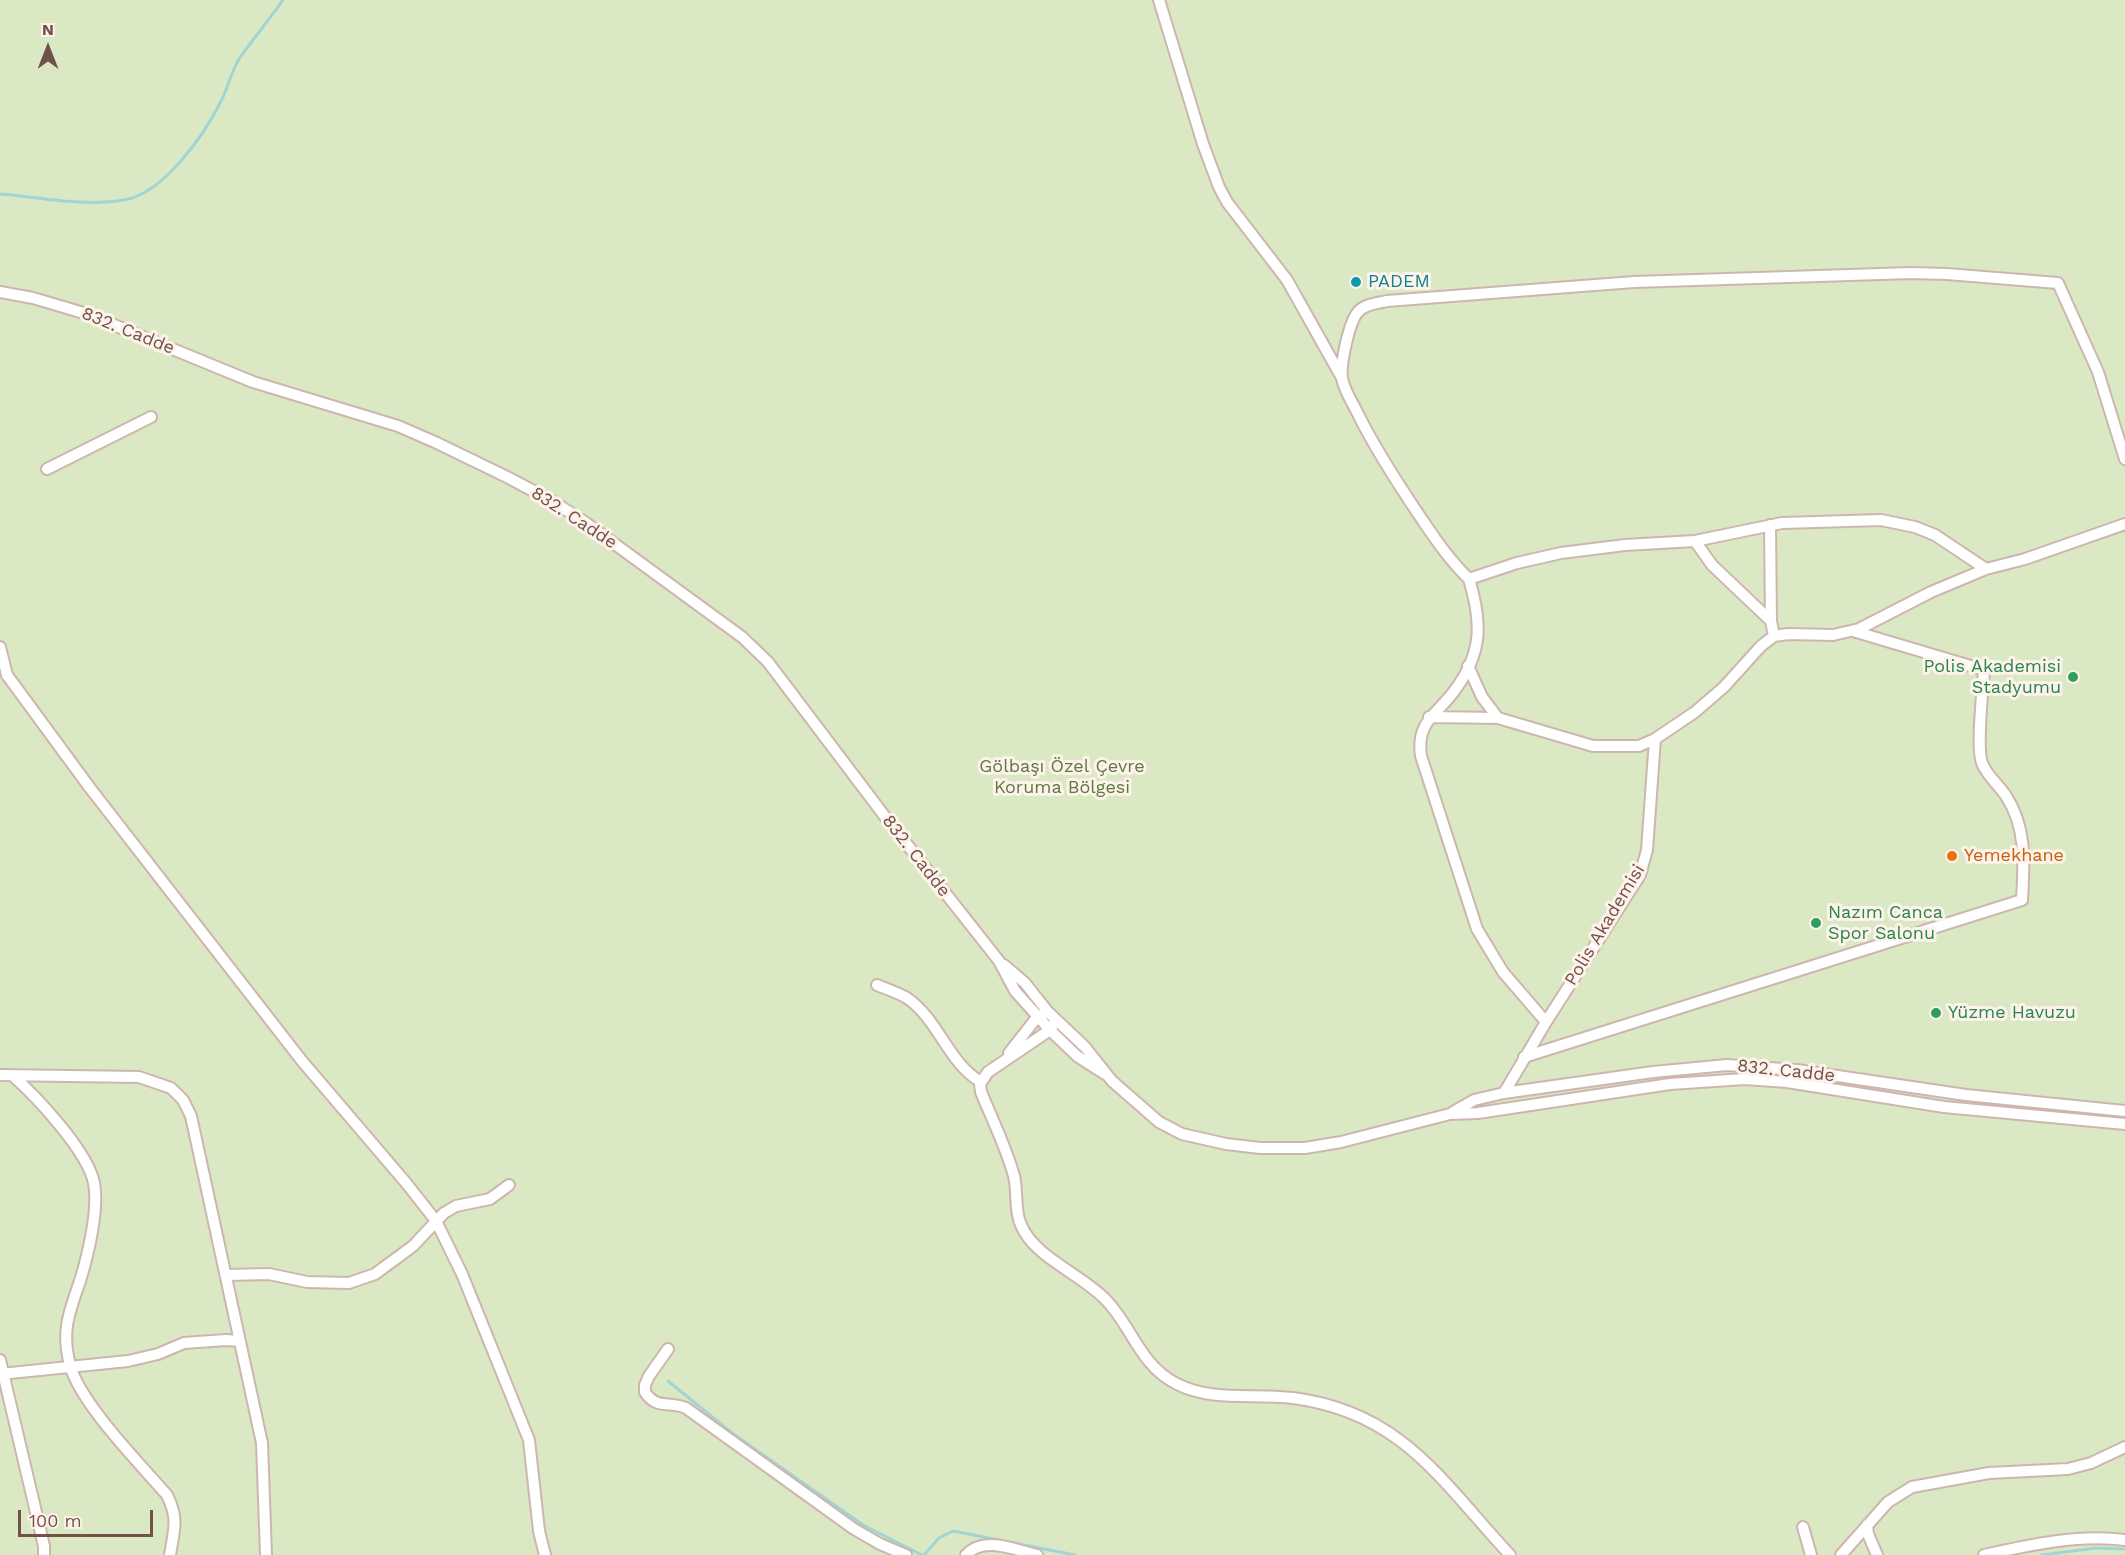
<!DOCTYPE html>
<meta charset="utf-8">
<style>
body{margin:0}
#map{position:relative;width:2125px;height:1555px;overflow:hidden;background:#fbeee5;font-family:"Work Sans",sans-serif}
canvas{display:block}
.north{position:absolute;left:18px;top:18px;width:60px;height:60px;-webkit-text-stroke:4px #fef3eb;paint-order:stroke;rotate:0deg;font-size:16px;font-weight:700;line-height:24px;text-align:center;color:#73514b}
.north::after{content:'';display:block;margin:auto;width:21px;height:27px;background:#73514b;clip-path:polygon(50% 0,100% 100%,50% 72%,0 100%)}
.scale{position:absolute;left:18px;top:1510px;width:135px;height:27px;box-sizing:border-box;border:3px solid #73514b;border-top:0;padding-left:8px;font-size:18px;line-height:21px;white-space:nowrap;color:#73514b;-webkit-text-stroke:4px #fef3eb;paint-order:stroke}
</style>
<div id="map">
<canvas width="2125" height="1555"></canvas>
<div class="north">N</div>
<div class="scale">100 m</div>
</div>
<script>
const c = document.querySelector('canvas').getContext('2d');
c.lineJoin = 'round';
function fill(path, color) {
  c.fillStyle = color;
  c.fill(path, 'evenodd');
}
function strokePath(path, color, width, dash) {
  c.strokeStyle = color;
  c.lineWidth = width;
  c.lineCap = dash ? 'butt' : 'round';
  c.setLineDash(dash || []);
  c.stroke(path);
}
function drawText(font, color, halo, rows, align = 'center') {
  c.font = font + ' "Work Sans",sans-serif';
  c.lineWidth = 6;
  c.setLineDash([]);
  c.textBaseline = 'middle';
  c.strokeStyle = halo;
  c.fillStyle = color;
  for (const [text, x, y, turn = 0] of rows) {
    c.save();
    c.translate(x, y);
    c.rotate((+turn || 0) * Math.PI / 180);
    c.textAlign = isNaN(turn) ? turn : align;
    if (halo) c.strokeText(text, 0, 0);
    c.fillText(text, 0, 0);
    c.restore();
  }
}
const green = new Path2D(`
 M0 0H2125V1555H0Z`);
const stream = new Path2D(`
 M0 194C40 197 84 207 124 200 163 194 205 134 221 101 228 88 231 72 239 59 253 39 269 20 283 0
 M668 1381 732 1433 863 1525 922 1555
 M924 1555 939 1538 953 1531 1075 1555
 M2042 1555 2096 1548 2125 1549`);
const minor = new Path2D(`
 M1159 0 1203 144 1219 187 1227 202 1287 280 1342 378
 M0 292 33 298 87 314 253 382 398 426 437 443 509 478 554 502 586 523 742 637 768 662 883 814 999 961 1015 991 1050 1030 1077 1056 1105 1074
 M47 469 151 417
 M1770 525 1771 621 1774 636
 M1695 541 1712 565 1771 621
 M1469 579C1450 561 1436 540 1421 518 1398 484 1375 449 1357 412 1352 402 1344 390 1342 378 1340 365 1349 322 1358 312 1364 304 1378 303 1387 301L1634 282 1911 273 1947 274 2058 283 2098 372 2125 459
 M1469 579 1517 563 1561 553 1625 545 1695 541 1782 523 1881 520 1915 527 1935 535 1986 569 2025 559 2125 524
 M1469 579C1482 622 1483 652 1455 690 1437 715 1416 721 1421 756L1477 929 1503 972 1546 1022
 M0 647 7 675 90 788 302 1061 407 1184 436 1221 462 1274 529 1440 539 1531 545 1555
 M1468 666 1482 697 1498 718
 M1429 717 1498 718 1593 746H1639L1655 739 1695 712 1724 687 1761 646 1774 636 1788 634 1833 635 1859 629 1931 592 1986 569
 M1004 965 1025 983 1048 1012 1085 1047 1112 1081 1159 1122 1182 1134 1226 1144 1260 1148H1305L1341 1142 1450 1114 1478 1113 1670 1084 1745 1079 1787 1082 1944 1107 2125 1124
 M877 985C887 989 899 993 907 998 939 1020 948 1063 981 1082
 M1053 1025 1050 1030 988 1072 980 1084 981 1092C992 1119 1006 1147 1014 1176 1018 1192 1014 1210 1021 1225 1034 1257 1081 1274 1105 1299 1132 1326 1140 1366 1177 1384 1212 1402 1255 1393 1293 1398 1402 1412 1442 1482 1510 1555
 M1009 1053 1038 1016 1042 1015
 M1524 1057 2022 900C2024 864 2027 828 2006 796 1999 785 1987 776 1982 763 1976 747 1983 689 1984 670L1853 631
 M0 1075 139 1077 171 1088 183 1100 191 1116 262 1443 266 1555
 M13 1076C37 1097 88 1152 94 1183 99 1210 88 1255 80 1281 69 1313 61 1331 70 1365 80 1403 140 1464 167 1495 179 1519 174 1530 170 1555
 M1504 1093 1546 1022 1640 875 1647 850 1655 739
 M1453 1112 1474 1100 1504 1093 1653 1072 1727 1065 1797 1070 1966 1095 2125 1111
 M226 1275 269 1274 307 1282 349 1283 375 1274 413 1246 444 1213 456 1206 490 1199 509 1185
 M668 1349 649 1376 645 1385V1392C656 1410 671 1401 686 1408L854 1529 880 1544 906 1555
 M0 1360 44 1546V1555
 M0 1374 128 1361 158 1354 184 1343 226 1340 240 1341
 M1867 1525 1868 1534 1877 1555
 M1803 1527 1811 1555
 M966 1555C984 1535 1015 1550 1037 1555
 M1841 1555 1888 1502 1912 1487 1989 1473 2068 1469 2091 1463 2125 1447
 M1984 1555C2029 1545 2079 1534 2125 1540`);
const markers = [
 [1356,282,6,"#0f9aa8"],
 [2073,677,6,"#2e9e5b"],
 [1952,856,6,"#e8710a"],
 [1816,923,6,"#2e9e5b"],
 [1936,1013,6,"#2e9e5b"]
];
const cultureNames = [
 ["PADEM",1368,282]
];
const streetNames = [
 ["832. Cadde",128,331,22],
 ["832. Cadde",574,518,33],
 ["832. Cadde",916,856,52],
 ["Polis Akademisi",1605,925,-59],
 ["832. Cadde",1786,1071,6]
];
const leisureNames = [
 ["Polis Akademisi",2061,667,"right"],
 ["Stadyumu",2061,688,"right"],
 ["Nazım Canca",1828,913],
 ["Spor Salonu",1828,934],
 ["Yüzme Havuzu",1948,1013]
];
const parkNames = [
 ["Gölbaşı Özel Çevre",1062,767],
 ["Koruma Bölgesi",1062,788]
];
const foodNames = [
 ["Yemekhane",1964,856]
];
fill(green, '#dae8c4');
strokePath(stream, '#a1d5d3', 3);
strokePath(minor, '#ceb6af', 14);
strokePath(minor, '#fff', 10);
for (const [x, y, r, color] of markers) {
  const dot = new Path2D();
  dot.arc(x, y, r, 0, 2 * Math.PI);
  c.fillStyle = color;
  c.fill(dot);
  strokePath(dot, '#fef3eb', 2);
}
drawText('18px', '#0d838f', '#fef3eb', cultureNames, 'left');
drawText('18px', '#73514b', '#fef3eb', streetNames);
drawText('18px', '#27864d', '#fef3eb', leisureNames, 'left');
drawText('18px', '#5e7843', '#fef3eb', parkNames);
drawText('18px', '#c56008', '#fef3eb', foodNames, 'left');
</script>
